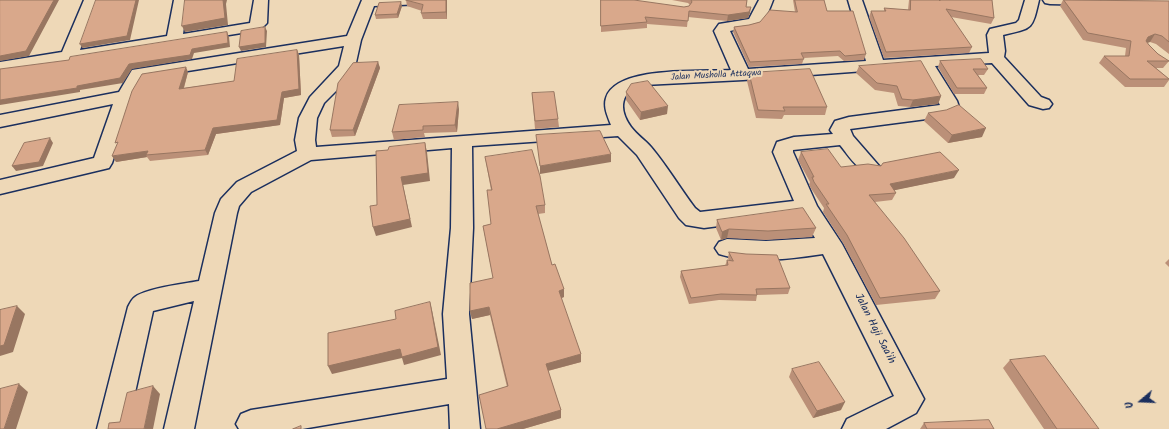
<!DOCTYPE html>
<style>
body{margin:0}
#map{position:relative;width:1169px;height:429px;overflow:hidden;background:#eed8b7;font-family:Kalam,sans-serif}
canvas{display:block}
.north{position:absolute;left:1121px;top:381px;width:40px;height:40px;-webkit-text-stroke:3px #eed8b7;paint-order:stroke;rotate:251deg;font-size:11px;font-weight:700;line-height:16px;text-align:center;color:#1b2f5e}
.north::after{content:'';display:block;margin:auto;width:14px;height:18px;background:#1b2f5e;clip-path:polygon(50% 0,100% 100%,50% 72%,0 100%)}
</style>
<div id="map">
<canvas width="1169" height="429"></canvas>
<div class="north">U</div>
</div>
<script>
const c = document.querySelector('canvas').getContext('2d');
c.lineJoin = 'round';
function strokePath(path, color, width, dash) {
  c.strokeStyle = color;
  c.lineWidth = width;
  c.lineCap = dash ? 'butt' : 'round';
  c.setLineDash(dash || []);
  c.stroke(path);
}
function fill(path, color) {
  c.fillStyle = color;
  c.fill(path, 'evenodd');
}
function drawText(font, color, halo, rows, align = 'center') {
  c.font = font + ' Kalam,sans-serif';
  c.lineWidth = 4;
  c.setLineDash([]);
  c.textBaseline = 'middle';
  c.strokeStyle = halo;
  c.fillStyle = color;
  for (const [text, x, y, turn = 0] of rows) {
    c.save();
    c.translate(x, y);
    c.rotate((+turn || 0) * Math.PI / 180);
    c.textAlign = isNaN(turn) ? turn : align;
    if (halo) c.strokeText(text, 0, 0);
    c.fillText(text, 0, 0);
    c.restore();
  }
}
const minor = new Path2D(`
 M84 0H98L80 50 167 36 174 0H188L183 34 250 23 254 0H268L267 23 260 30 0 72V62L62 52Z
 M362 0H431L429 3 424 4 374 6 361 40 355 67 343 84 324 103 317 118 315 140 316 147 611 125C608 117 603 107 606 98 616 65 703 72 731 70L714 31 719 24 749 19 759 0H773C768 13 764 27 748 29 742 30 736 29 730 31L748 69 866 61 848 0H862L883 60 989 53 987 35 990 29 1016 23 1019 20 1025 0H1039C1032 30 1033 28 1003 35L1005 51 1004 57 1041 97 1049 100 1052 104 1049 108 1043 109 1029 105 992 63 935 66 957 101 959 107 956 111 942 117 850 129 853 136 880 167 877 172C860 176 850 157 840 145L793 150V152L817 206 842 244 924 399 916 413 886 429H842L847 419 894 396 823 254C791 259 751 264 719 254L715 248 719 242 727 239 766 241 815 238 801 215 704 228 686 225 679 218 637 155 618 136 472 146 473 228 469 314 480 429H450L449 404 302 429H239L236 424 241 414 251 410 447 379 443 314 451 228 452 148 311 160 251 192 239 206 237 213 194 429H164L194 301 153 311 127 429H97L128 307C130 303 132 299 135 297 147 288 183 284 199 281L215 213 221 199 237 182 297 151 295 140 299 118 310 97 339 66 344 46 144 78 134 96 112 163 109 168 0 194V180L94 158 113 104 0 127V115L119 92 132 70 138 69 347 36ZM919 67 940 105 849 117 835 121 830 130 833 134 794 137 777 142 773 152 794 201 700 212 695 208C680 188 667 166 651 147 645 140 637 135 631 127 618 109 620 90 644 85L743 80Z
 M1043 0H1100V1L1098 4 1093 5 1050 4 1045 3Z`);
const wall = new Path2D(`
 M406 0H447V19H423L421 13 422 11 407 6Z
 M601 0 684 7 689 6 690 5 688 3 672 0H747L746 7 750 13 748 18 727 21 688 17 687 27 647 24V28L601 32Z
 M793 0H824L827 11 866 54 864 60 844 61 838 56 804 58 802 64 749 67 733 32 734 27 749 25 760 22 795 12Z
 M909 0H992L994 18 991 24 951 17 972 47 969 53 884 58 869 17 871 11H884V8L908 10Z
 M1063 0 1169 1V54L1156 44 1150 42 1147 43 1158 54 1169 61 1163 68H1156L1169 79V80L1164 87H1125L1099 63 1104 56H1125L1126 48 1083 40 1060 6Z
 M402 6 398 18 376 19 375 15Z
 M297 50 299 55 301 95 284 98 280 125 216 134 208 155 150 161 147 157 116 162 188 72 184 88 234 81Z
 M940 61 988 69 984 75H978L987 88 984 94H954L938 67Z
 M378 62 380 68 355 136 332 137 330 130Z
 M859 66 941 96 938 104 910 107 898 106 894 93 875 90 856 73Z
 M749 73 827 107 825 115H784L782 119 756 118 747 81Z
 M626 92 667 114 640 120 626 100Z
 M532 93 558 119 559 127 535 129Z
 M459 109 457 132 424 133 425 137 394 140 392 132Z
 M928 113 982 137 948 143 924 121Z
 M801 152 841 167 954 178 894 190 896 193 892 200 875 202 940 291 935 299 876 305 843 243 823 212 824 208 812 190 809 185 810 182 798 160Z
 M485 157 545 205V213L538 214 552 265 564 289V297L561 298 581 362 548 371 561 410V418L523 429H486L507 387 490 315 472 319 470 311 493 278 483 226 491 224V190Z
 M717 220 816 228 812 237 766 240 727 238 721 240 716 228Z
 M729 252 790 288 788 294 757 295 756 301 719 300 689 304 680 277 681 271 725 266 727 260 729 261 728 258Z
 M1169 259V267L1165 263Z
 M1010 360 1099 429H1044L1003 368Z
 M792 369 841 410 813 418 789 377Z
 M924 423 994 429H920Z`);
const shadedWall = new Path2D(`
 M54 0H59L29 56 0 61V56Z
 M136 0H139L130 40 82 48 80 44Z
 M223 0H227L226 4 228 25 185 32 182 26Z
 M446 0H447V19L446 12Z
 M747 0 745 12 751 7 750 13 748 18 727 21 728 15Z
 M401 2 402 6 398 18 397 14Z
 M265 27 267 31 266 47 241 51 239 47Z
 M227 32 229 37 230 47 194 53 192 59 132 69 123 83 80 90V92L0 105V100L77 86 129 64 192 49Z
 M1155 34 1150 42 1143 44 1148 37Z
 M297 50 299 55 301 95 284 98 280 125 216 134 208 155 205 150 213 128 282 92Z
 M378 62 380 68 355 136 353 130Z
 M186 67 188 72 182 94 179 89Z
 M941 96 938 104 910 107 913 100Z
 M458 102 459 109 457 132 455 125Z
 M668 106 667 114 640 120 641 112Z
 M986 128 982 137 948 143 952 135Z
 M50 138 53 143 43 166 16 171 12 166Z
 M425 143 427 152 430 181 403 185 412 227 376 236 373 227 401 177Z
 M148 151 146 155 147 157 116 162 112 156Z
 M611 154V162L540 174V166Z
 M959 170 954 178 886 192 890 184Z
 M729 229 727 238 721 240 722 232Z
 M564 289V297L559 299V291Z
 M430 302 432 310 441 355 404 365 402 358 332 374 328 366Z
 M17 306 25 314 13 352 0 356V346Z
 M489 307 490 315 472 319 470 311Z
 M581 354V362L547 371 546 364Z
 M19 384 28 392 16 429H4Z
 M153 386 160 394 153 429H144Z
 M845 402 841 410 813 418 817 411Z
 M561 410V418L523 429H497Z`);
const building = new Path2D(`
 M0 0H54L26 51 0 56Z
 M96 0H136L127 36 80 44Z
 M185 0H223L225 18 182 26Z
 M406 0H446V12L421 13 423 5Z
 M601 0H634L684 7 689 6 692 2 691 0H747L746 7H751L749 12 728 15 689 11 688 21 645 17 647 22 601 26Z
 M795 0H824L827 11H853L866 54 845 56 840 51 801 53 804 59 750 62 734 27 749 25 760 22 770 10 797 12Z
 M911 0H939L940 1V0H992L994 18 946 9 972 47 886 52 871 11H886L884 8 910 10Z
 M1064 0 1169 1V42L1162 36 1155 34 1148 37 1146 41 1149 45 1158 54 1169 61H1147L1169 79H1130L1104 56H1129L1131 41 1088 33Z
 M401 2 397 14 375 15 379 3Z
 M265 27V43L239 47 241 31Z
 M227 32 228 43 192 49 190 55 129 64 120 78 77 86V88L0 100V69L69 60 70 57Z
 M297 50 299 89 282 92 277 120 213 128 205 150 146 155 148 151 112 156 118 142 115 143 132 91 142 74 186 67 179 89 234 81 237 59Z
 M981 59 988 69H973L987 88H957L940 61Z
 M921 61 941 96 913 100 902 99 897 86 877 83 859 66Z
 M378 62 353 130H330L338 83 353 63Z
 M810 69 827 107H783L785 111 758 110 749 73Z
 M648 81 668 106 641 112 626 92 631 84Z
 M554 92 558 119 535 121 532 93Z
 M458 102 455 125 423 126V130L392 132 399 105Z
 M959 105 986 128 952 135 928 113 946 110Z
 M600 131 611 154 540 166 536 135Z
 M50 138 39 162 12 166 24 143Z
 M425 143 428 173 401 177 410 219 373 227 370 206 377 205 376 151 388 150 389 147Z
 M828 149 841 167 868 164 881 166 883 163 940 152 959 170 890 184 896 193 869 195 904 238 940 291 880 298 847 235 826 204H829L814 182 812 177H814L801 152Z
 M532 150 540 176 545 205 536 206 552 265 555 264 564 289 559 291 581 354 546 364 561 410 497 429H486L479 395 508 386 489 307 470 311V283L493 278 483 226 491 224 487 190H492L485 157Z
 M803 208 816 228 768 231 729 229 722 232 717 220Z
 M729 252 746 254 777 255 790 288 756 289 757 295 721 294 691 298 681 271 728 265 727 260 733 261Z
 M430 302 438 347 402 357 400 349 328 366V333L396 319 395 311Z
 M17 306 4 345 0 346V310Z
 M1045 356 1099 429H1057L1010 360Z
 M819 362 845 402 817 411 792 369Z
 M19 384 4 429H0V389Z
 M153 386 144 429H108L109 423 120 422 127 393Z
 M989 420 994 429H927L924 423Z
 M301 426V429H293Z`);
const farStreetnames = [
 ["Jalan Musholla Attaqwa",716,76,-3]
];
const streetNames = [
 ["Jalan Haji Saa'ih",874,329,63]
];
strokePath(minor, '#1b2f5e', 3);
fill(minor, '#eed8b7');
fill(wall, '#bb9078');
fill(shadedWall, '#987661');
fill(building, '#d9a88b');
strokePath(building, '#987661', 1);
drawText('9px', '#1b2f5e', '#eed8b7', farStreetnames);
drawText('11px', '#1b2f5e', '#eed8b7', streetNames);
</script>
